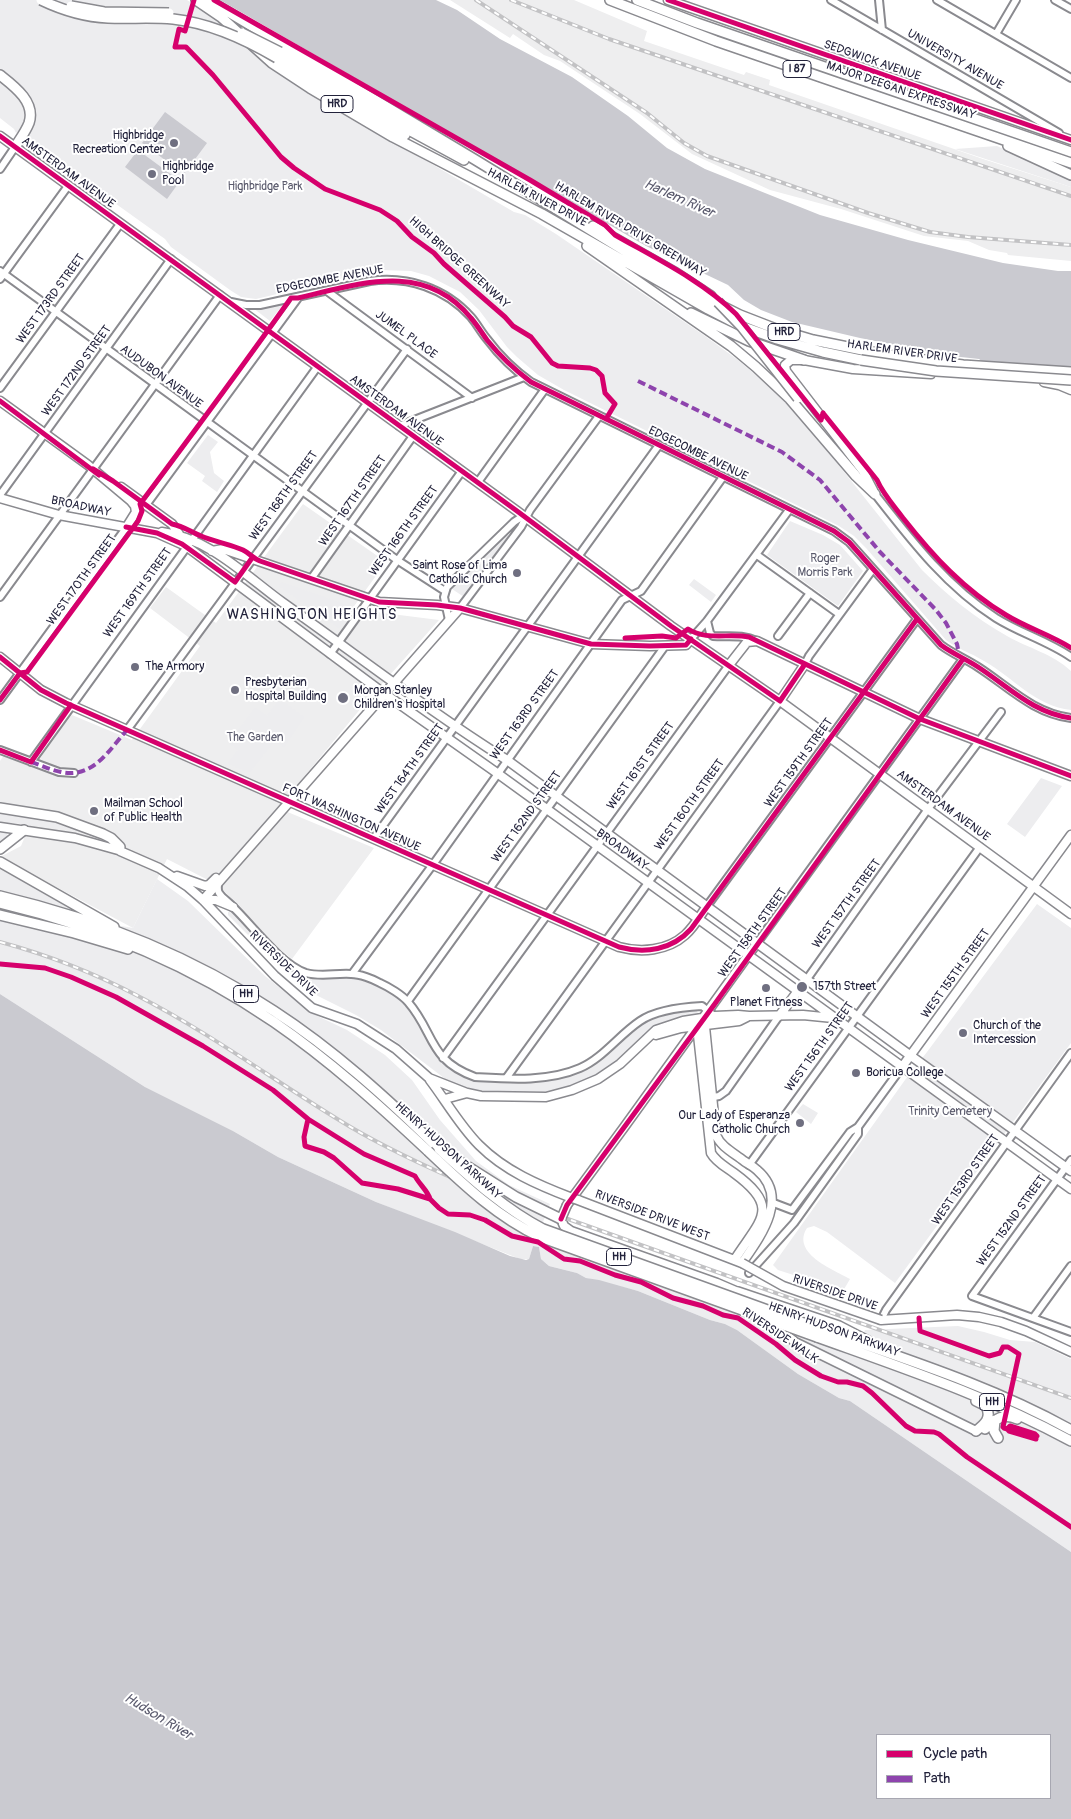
<!DOCTYPE html>
<style>
body{margin:0}
#map{position:relative;width:1071px;height:1819px;overflow:hidden;background:#fff;font-family:Pangolin,sans-serif}
canvas{display:block}
.legend{position:absolute;left:876px;top:1734px;width:175px;height:65px;box-sizing:border-box;background:#fff;border:1px solid #a7a7b1;margin:0;padding:6px 9px;list-style:none;font-size:15px;color:#22223b}
.legend li{display:flex;align-items:center;gap:10px;height:25px}
.legend b{width:25px;border:1px solid #a7a7b1}
</style>
<div id="map">
<canvas width="1071" height="1819"></canvas>
<ul class="legend">
<li><b style="height:6px;background:#d6006c"></b>Cycle path</li>
<li><b style="height:6px;background:#8e44ad"></b>Path</li>
</ul>
</div>
<script>
const c = document.querySelector('canvas').getContext('2d');
c.lineJoin = 'round';
function fill(path, color) {
  c.fillStyle = color;
  c.fill(path, 'evenodd');
}
function strokePath(path, color, width, dash) {
  c.strokeStyle = color;
  c.lineWidth = width;
  c.lineCap = dash ? 'butt' : 'round';
  c.setLineDash(dash || []);
  c.stroke(path);
}
function drawText(font, color, halo, rows, align = 'center') {
  c.font = font + ' Pangolin,sans-serif';
  c.lineWidth = 4;
  c.setLineDash([]);
  c.textBaseline = 'middle';
  c.strokeStyle = halo;
  c.fillStyle = color;
  for (const [text, x, y, turn = 0] of rows) {
    c.save();
    c.translate(x, y);
    c.rotate((+turn || 0) * Math.PI / 180);
    c.textAlign = isNaN(turn) ? turn : align;
    if (halo) c.strokeText(text, 0, 0);
    c.fillText(text, 0, 0);
    c.restore();
  }
}
const built = new Path2D(`
 M450 0H574L647 31 644 41 744 75 746 72 770 80 769 85 983 159 1071 187V261L1008 255 1007 253 989 250 968 241 924 236 841 209 770 190 692 154 640 114 560 61 544 55 513 34 510 38Z
 M303 504 386 562 352 609 439 620 372 695 278 808 374 848 292 959 275 945 224 891 208 880 167 859 133 928 0 857 21 846 36 810 0 802V761L4 755 38 768 40 759 61 724 72 715 132 740 200 646 150 608 166 587 216 623Z`);
const green = new Path2D(`
 M0 0H187L216 18 253 53 269 66 346 114 514 212 525 215 556 234 705 336 738 360 770 387 802 419 922 570C948 596 975 618 1007 636 1028 648 1053 654 1071 671V710C1035 706 1014 678 984 661 971 653 958 649 946 640L866 548 854 536 839 526 564 390 538 375 517 357 507 347 479 310 460 292 429 276 411 271 378 270 256 299 241 297 230 290 171 247 165 239 24 138 33 116 0 72Z
 M0 79C15 91 43 117 16 133L14 129 0 118Z
 M997 146 1056 173 1059 166 1071 170V187L955 149Z
 M285 302 270 321 253 308Z
 M208 435 218 442 210 452 214 473 224 481 217 492 202 481 205 476 187 463Z
 M790 521 823 535 840 545 863 571 838 606 767 555Z
 M505 534 508 535V538L464 597 452 589Z
 M694 579 716 595 711 602 689 585Z
 M282 582 353 607 339 628 279 586Z
 M280 699 304 717 284 747 274 741 249 773 228 764 238 750 229 743 255 708 267 716Z
 M1041 778 1062 786 1025 837 1007 824Z
 M0 812 52 819 87 832 12 823 6 838 0 842Z
 M0 868 93 921 133 928 157 879 188 901 265 976 311 1013 347 1030 385 1055 412 1080 440 1120 476 1161 509 1185 550 1204 536 1240 855 1356 865 1330 958 1326 984 1332 1010 1340 1035 1342 1071 1359V1552L850 1401 839 1398 798 1374 737 1330 725 1324 710 1320 638 1291 586 1278 577 1273 549 1266 541 1259 539 1247 533 1246 529 1259H520L376 1202 278 1157 233 1131 145 1087 0 994Z
 M1037 904 1071 928V1043L895 1283 827 1232 814 1226 807 1228C791 1253 832 1269 850 1279L843 1291 778 1270 773 1265 905 1080 927 1052Z
 M230 911C254 927 272 962 299 974 315 981 331 977 348 978 361 978 375 983 387 990 408 1003 416 1023 428 1043 449 1080 473 1081 511 1082 528 1082 544 1082 560 1078 578 1074 596 1064 610 1052 619 1044 628 1034 638 1027 656 1016 675 1012 696 1010L698 1013 697 1015 645 1036 613 1065 595 1077 579 1084 559 1090 535 1093 475 1092 448 1081 381 1030 356 1015 318 996 302 985 272 959 228 915V912Z
 M803 1104 818 1113 811 1124 796 1112Z`);
const water = new Path2D(`
 M220 0H436L457 10 500 39 572 77 628 116 667 148 705 169 820 215 908 240 1003 263 1058 271H1071V367L983 362 979 359 952 356 860 338 792 322 761 310 744 300 728 285 646 246Z
 M165 112 207 143 184 174 142 143Z
 M138 150 180 181 167 199 125 167Z
 M0 994 145 1087 233 1131 278 1157 376 1202 455 1232 510 1256 526 1260 529 1259 533 1246 539 1247 541 1259 549 1266 577 1273 586 1278 599 1280 638 1291 710 1320 725 1324 737 1330 798 1374 839 1398 850 1401 1071 1552V1819H0ZM877 1735H1050V1798H877Z`);
const minor = new Path2D(`
 M831 0 1059 133
 M879 0 882 30
 M937 0 1071 78
 M1055 0 1071 9
 M996 34 1016 0
 M0 169 15 147
 M0 271 397 560 445 591
 M0 279 68 186
 M327 291 472 398
 M231 302 246 305H260L370 281C408 276 445 288 471 317 477 324 481 332 487 339 499 355 514 370 531 382L834 531 849 542 941 645C953 654 966 659 978 667 1009 687 1033 713 1071 718
 M0 388 120 224
 M399 426 524 377
 M478 482 545 389
 M875 494C911 540 946 586 996 618 1020 633 1048 641 1071 657
 M0 495 171 259
 M146 505 298 298
 M757 555 839 614
 M311 579 413 436
 M0 597 220 295
 M460 608 521 527 530 510 599 416
 M449 620 444 597 447 587 514 522 520 518 526 517
 M707 621 710 633 713 636C729 637 742 634 757 641
 M778 636 810 593
 M691 639 707 621 789 510
 M330 654 462 471
 M805 664 809 656 873 569
 M0 700 126 528
 M127 730 407 349
 M0 750 59 772 74 773
 M31 762 318 366
 M374 838 659 445
 M218 883C218 887 217 890 219 893 223 899 229 902 233 907 252 925 281 965 306 973 321 977 336 973 351 974 360 974 373 979 380 983 389 987 402 995 408 1002 435 1033 428 1060 475 1077 509 1079 548 1082 580 1068 603 1058 619 1035 640 1021 656 1010 683 1007 702 1006L712 1014
 M707 906 917 619
 M757 943 963 659
 M352 974 437 859 622 600 641 591 723 477
 M807 979 928 809 1001 712
 M408 1001 665 646
 M443 1058 729 665
 M507 1077 780 701
 M709 1098 719 1096 726 1091 779 1016
 M1071 1160 972 1296 1071 1332
 M749 1165 980 847
 M771 1202 792 1210 850 1132 858 1127 902 1067
 M749 1273 794 1223 858 1134V1127
 M1033 1318 1071 1266
 M881 1320 886 1310 1071 1053`);
const major = new Path2D(`
 M668 0 1071 140
 M0 136 517 511 671 626 780 701 1071 914
 M1044 382 1059 385 1071 390
 M0 401 88 465 131 501 135 506 136 512 126 528
 M121 487 172 524 179 534
 M873 490 863 471 786 371 785 365 791 360H804L853 369 931 374
 M0 498 59 515 157 533 186 546 378 689 497 773 1071 1189
 M162 532C209 538 245 575 282 602 357 655 429 711 507 760L911 1056 1071 1171
 M212 551 223 549 379 602 437 605 460 608 591 644 650 646 686 645 691 639
 M0 657 41 690 66 703 619 947C641 953 667 951 685 935 694 927 700 916 707 906
 M729 665 747 642 757 641 920 719 1071 776
 M780 701 805 664
 M0 827 75 838 118 850
 M120 851 159 868 188 887 203 900 275 976 312 1008 357 1024 396 1049 429 1078 467 1093 481 1096 546 1097 572 1090 598 1079 620 1064 656 1030 683 1021 715 1016 738 1015 749 1016 803 1015 833 1018
 M177 876 205 886 209 885 216 878
 M203 900 460 608
 M203 900H216L233 907
 M779 1016 807 979
 M697 1026 711 1153C716 1162 726 1167 734 1173 782 1208 760 1220 735 1259
 M656 1035 681 1028 739 1021 747 1017
 M902 1067 1071 835
 M430 1080C446 1101 460 1126 479 1145 505 1171 538 1185 572 1198
 M445 1099 467 1093
 M578 1200 742 1263C760 1237 790 1198 757 1170 753 1166 748 1164 744 1161 734 1153 721 1147 716 1135L704 1017
 M567 1205 625 1126 757 943
 M561 1219 564 1226 571 1231 717 1283 738 1292 742 1295
 M769 1320 795 1342 976 1431
 M881 1320 957 1315 979 1317 1001 1322 1026 1331 1071 1352`);
const highway = new Path2D(`
 M196 0 221 17 272 63 310 88 393 137 542 214 708 309 741 326 777 339 823 352 861 360
 M208 0 474 159 656 270 706 298 740 315 776 329 813 340 887 355 963 365 1071 372
 M610 0 716 41 1071 163
 M637 0 697 23 1071 152
 M280 52 407 129 464 160
 M277 58 405 135
 M0 75C14 86 36 102 29 123 26 131 20 139 15 147
 M1008 146 1071 175
 M593 226 676 273 711 296
 M587 246 731 346 756 367 790 399 856 476 875 494
 M691 313 749 341 804 360
 M0 808 57 817 103 834 111 838 120 847
 M0 849 24 830
 M0 862 114 927
 M0 896C97 919 191 956 274 1011 334 1050 388 1099 439 1149
 M0 903C97 926 191 965 274 1022 329 1060 379 1105 428 1151
 M0 915 74 933 128 949
 M738 1292 839 1326 870 1342
 M820 1329C905 1359 992 1386 1071 1430
 M817 1337C903 1368 990 1397 1071 1441
 M995 1420 994 1431 998 1438
 M985 1429C995 1420 1003 1412 1017 1419
 M976 1431C985 1424 992 1418 986 1406L976 1401`);
const rail = new Path2D(`
 M476 0 647 113 684 143 707 156 868 213 930 232 968 237 1071 245
 M511 0 609 39 1071 196
 M0 942C48 955 94 973 138 996 208 1032 272 1079 339 1120 374 1142 412 1160 450 1177L1071 1398`);
const majorBridge = new Path2D(`
 M572 1198 578 1200
 M561 1219 567 1205
 M742 1263 783 1286 881 1320`);
const highwayBridge = new Path2D(`
 M41 0C62 10 84 17 108 18 129 19 151 17 173 19 210 23 245 39 277 58
 M71 6 104 12 169 13
 M242 33 280 52
 M718 302 742 327 798 398
 M861 360 936 371 1071 380
 M439 1149C472 1179 503 1208 543 1229L820 1329
 M428 1151C463 1184 496 1216 540 1237L817 1337
 M459 1161 516 1197 561 1219`);
const quiet = new Path2D(`
 M638 381 782 452 820 480 880 552 936 610 946 623 957 644 958 649
 M31 762C41 765 50 770 61 772 93 779 109 750 127 730`);
const cycleway = new Path2D(`
 M194 0 185 31 179 29 175 47H186L213 75 281 157 294 168 325 189 380 210 397 221 412 237 434 253 444 264 505 317 513 326 531 337 552 363 558 366 590 368 596 370 602 376 605 393 615 404 606 419
 M214 0 530 180 605 225 615 235C657 259 701 280 736 314L821 420 823 413
 M668 0 1071 140
 M0 136 517 511 671 626 780 701 805 664
 M0 401 99 475
 M823 413 877 480C883 494 894 506 903 518 933 556 964 590 1006 615 1027 628 1051 635 1071 648
 M93 469 113 481 172 524C183 526 191 532 201 536 215 542 230 544 243 550 249 553 253 558 260 561L379 602 437 605 460 608 591 644 650 646 686 645 691 639
 M126 527 157 533 182 544 235 582 252 558
 M625 638 662 636 676 638 688 629C706 641 729 633 749 637L920 719 1071 776
 M0 657 41 690 66 703 619 947C645 954 672 950 691 929L917 619
 M0 700 20 673 27 672 138 521 142 511 140 504C191 436 242 367 291 298H298C359 284 424 260 471 318 477 325 482 333 487 340 500 356 515 370 531 382L834 531 849 542 941 645C953 654 966 659 978 667 1009 687 1033 713 1071 718
 M0 750 31 762 71 705
 M0 964 45 968 71 977 116 997 203 1046 273 1090 308 1119 304 1137 305 1146 324 1152 334 1158 362 1183 398 1189 430 1199 439 1208 448 1214 470 1215 485 1220 512 1236 538 1242 564 1259 580 1261 615 1275 641 1282 673 1298 703 1306 723 1315 738 1318 776 1344 795 1360 821 1376 838 1382H847L863 1386 872 1393 906 1426 915 1431 934 1432 939 1434 967 1457 1071 1527
 M308 1119 364 1154 415 1176C419 1184 428 1191 430 1199
 M561 1219 567 1205 714 1005 963 659
 M919 1318 920 1331 989 1356 1000 1353 1003 1347H1008L1019 1354 1003 1427 1004 1428 1034 1437 1037 1436 1035 1434 1010 1426 1008 1428V1430L1009 1431 1036 1439`);
const markers = [
 [174,143,5,"#6f6f80"],
 [152,174,5,"#6f6f80"],
 [517,573,5,"#6f6f80"],
 [135,667,5,"#6f6f80"],
 [235,690,5,"#6f6f80"],
 [343,698,6,"#6f6f80"],
 [94,811,5,"#6f6f80"],
 [802,987,6,"#6f6f80"],
 [766,988,5,"#6f6f80"],
 [963,1033,5,"#6f6f80"],
 [856,1073,5,"#6f6f80"],
 [800,1123,5,"#6f6f80"]
];
const shields = [
 [797,69,28],
 [337,104,32],
 [784,332,32],
 [246,994,25],
 [619,1257,25],
 [992,1402,25]
];
const shieldNames = [
 ["I 87",797,69],
 ["HRD",337,104],
 ["HRD",784,332],
 ["HH",246,994],
 ["HH",619,1257],
 ["HH",992,1402]
];
const streetNames = [
 ["UNIVERSITY AVENUE",955,60,30],
 ["SEDGWICK AVENUE",872,61,19],
 ["MAJOR DEEGAN EXPRESSWAY",901,91,19],
 ["AMSTERDAM AVENUE",68,173,36],
 ["HARLEM RIVER DRIVE",537,198,28],
 ["HARLEM RIVER DRIVE GREENWAY",630,230,31],
 ["HIGH BRIDGE GREENWAY",459,263,42],
 ["EDGECOMBE AVENUE",330,280,-11],
 ["WEST 173RD STREET",51,299,-54],
 ["JUMEL PLACE",406,335,36],
 ["HARLEM RIVER DRIVE",902,352,8],
 ["WEST 172ND STREET",77,371,-54],
 ["AUDUBON AVENUE",161,377,36],
 ["AMSTERDAM AVENUE",396,411,36],
 ["EDGECOMBE AVENUE",698,454,26],
 ["WEST 168TH STREET",284,496,-54],
 ["WEST 167TH STREET",353,501,-55],
 ["BROADWAY",81,507,12],
 ["WEST 166TH STREET",404,531,-54],
 ["WEST 170TH STREET",82,580,-54],
 ["WEST 169TH STREET",138,593,-54],
 ["WEST 163RD STREET",525,715,-54],
 ["WEST 159TH STREET",799,763,-54],
 ["WEST 161ST STREET",641,766,-54],
 ["WEST 164TH STREET",410,769,-54],
 ["WEST 160TH STREET",690,805,-54],
 ["AMSTERDAM AVENUE",943,806,36],
 ["WEST 162ND STREET",527,817,-54],
 ["FORT WASHINGTON AVENUE",351,818,24],
 ["BROADWAY",622,850,36],
 ["WEST 157TH STREET",847,904,-54],
 ["WEST 158TH STREET",753,933,-54],
 ["RIVERSIDE DRIVE",283,964,44],
 ["WEST 155TH STREET",956,974,-54],
 ["WEST 156TH STREET",820,1047,-54],
 ["HENRY HUDSON PARKWAY",448,1151,42],
 ["WEST 153RD STREET",966,1180,-55],
 ["RIVERSIDE DRIVE WEST",652,1216,21],
 ["WEST 152ND STREET",1012,1221,-54],
 ["RIVERSIDE DRIVE",835,1293,19],
 ["HENRY HUDSON PARKWAY",834,1330,20],
 ["RIVERSIDE WALK",780,1336,34]
];
const poiNames = [
 ["Highbridge",164,136,"right"],
 ["Recreation Center",164,150,"right"],
 ["Highbridge",162,167],
 ["Pool",162,181],
 ["Saint Rose of Lima",507,566,"right"],
 ["Catholic Church",507,580,"right"],
 ["The Armory",145,667],
 ["Presbyterian",245,683],
 ["Hospital Building",245,697],
 ["Morgan Stanley",354,691],
 ["Children's Hospital",354,705],
 ["Mailman School",104,804],
 ["of Public Health",104,818],
 ["157th Street",813,987],
 ["Planet Fitness",766,1003,"center"],
 ["Church of the",973,1026],
 ["Intercession",973,1040],
 ["Boricua College",866,1073],
 ["Our Lady of Esperanza",790,1116,"right"],
 ["Catholic Church",790,1130,"right"]
];
const parkNames = [
 ["Highbridge Park",265,187],
 ["Roger",825,559],
 ["Morris Park",825,573],
 ["The Garden",255,738],
 ["Trinity Cemetery",950,1112]
];
const waterNames = [
 ["Harlem River",679,199,24],
 ["Hudson River",158,1717,31]
];
const quarterNames = [
 ["WASHINGTON HEIGHTS",312,615]
];
fill(built, '#eeeeef');
fill(green, '#ededef');
fill(water, '#cacad0');
strokePath(minor, '#8a8a8f', 10);
strokePath(major, '#8a8a8f', 11);
strokePath(highway, '#8a8a8f', 12);
strokePath(minor, '#fff', 6);
strokePath(major, '#fff', 8);
strokePath(highway, '#fff', 9);
strokePath(rail, '#c2c2c4', 4);
strokePath(rail, '#fff', 2, [5.5]);
strokePath(majorBridge, '#8a8a8f', 11, []);
strokePath(highwayBridge, '#8a8a8f', 12, []);
strokePath(majorBridge, '#fff', 8);
strokePath(highwayBridge, '#fff', 9);
strokePath(quiet, '#8e44ad', 4, [8, 4]);
strokePath(cycleway, '#d6006c', 5);
for (const [x, y, r, color] of markers) {
  const dot = new Path2D();
  dot.arc(x, y, r, 0, 2 * Math.PI);
  c.fillStyle = color;
  c.fill(dot);
  strokePath(dot, '#fff', 2);
}
for (const [x, y, w] of shields) {
  const box = new Path2D();
  box.roundRect(x - w / 2, y - 8.5, w, 17, 4);
  c.fillStyle = '#fff';
  c.fill(box);
  strokePath(box, '#22223b', 1);
}
drawText('bold 11px', '#22223b', null, shieldNames);
drawText('12px', '#22223b', '#fff', streetNames);
drawText('12px', '#22223b', '#fff', poiNames, 'left');
drawText('12px', '#5b5b6d', '#fff', parkNames);
drawText('italic 14px', '#5c5c6f', '#fff', waterNames);
c.letterSpacing = '1px';
drawText('15px', '#22223b', '#fff', quarterNames);
c.letterSpacing = '0px';
</script>
